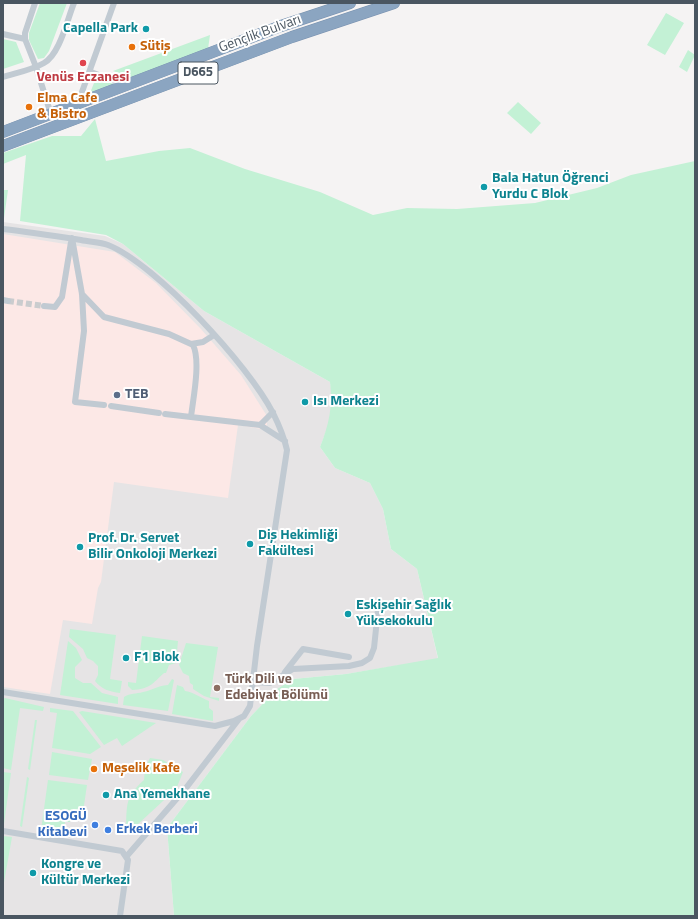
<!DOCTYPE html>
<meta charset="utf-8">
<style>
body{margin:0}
#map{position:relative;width:698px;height:919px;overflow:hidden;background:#f5f3f3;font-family:"Titillium Web",sans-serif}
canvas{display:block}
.frame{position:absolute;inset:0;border:4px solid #4a5661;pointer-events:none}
</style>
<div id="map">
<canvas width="698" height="919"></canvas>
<div class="frame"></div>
</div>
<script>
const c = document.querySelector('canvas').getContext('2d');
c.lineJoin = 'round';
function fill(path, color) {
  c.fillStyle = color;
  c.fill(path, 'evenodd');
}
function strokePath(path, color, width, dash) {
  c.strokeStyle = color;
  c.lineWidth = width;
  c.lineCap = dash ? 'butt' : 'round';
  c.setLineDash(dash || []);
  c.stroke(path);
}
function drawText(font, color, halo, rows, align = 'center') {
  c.font = font + ' "Titillium Web",sans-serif';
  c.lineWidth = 4;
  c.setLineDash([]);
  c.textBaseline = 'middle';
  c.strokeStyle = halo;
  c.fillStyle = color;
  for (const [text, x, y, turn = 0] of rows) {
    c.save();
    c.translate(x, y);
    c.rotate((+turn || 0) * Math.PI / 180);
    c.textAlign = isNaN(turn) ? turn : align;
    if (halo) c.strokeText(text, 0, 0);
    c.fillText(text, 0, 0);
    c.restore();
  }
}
const education = new Path2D(`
 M3 222 105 236 123 244 204 311 330 382 332 396 330 421 320 447 335 468 370 483 383 509 391 549 417 569 438 659 346 674 293 679 277 689 251 716 167 828 174 916H3Z`);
const medical = new Path2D(`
 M3 234 115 252 156 283 201 329 241 375 267 416V430L238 425 228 498 114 482 101 582 98 588 92 624 63 620 50 694 3 687Z`);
const green = new Path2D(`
 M40 3H67L49 51 44 58 38 59 29 40V33Z
 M666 13 684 23 665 55 647 45Z
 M210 35 208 49 133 78 113 71Z
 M3 39 16 42 24 62 3 69Z
 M688 50 695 55 687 72 679 67Z
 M96 78 114 84 90 93Z
 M518 102 541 123 531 134 507 113Z
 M95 119 106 161 159 151 190 148 245 169 320 192 373 215 407 208 457 209 535 203 597 188 631 175 695 161V916H174L167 828 251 716 277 689 293 679 346 674 438 658 417 569 391 549 383 509 370 483 335 468 320 447C329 424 333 407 330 382L204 311 123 244 106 235 20 221 26 155 3 164V153L52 136H81Z
 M3 190H8L4 218H3Z
 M70 629 116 635 110 679 122 681 120 693C110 692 101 689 95 681L98 675V666L93 661 87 658 83 649 69 637Z
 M142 636 178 641 176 663 169 665 166 673H164C152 684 150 689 132 690L128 686V682L136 683Z
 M68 641 76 648 82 660 75 667V678L83 683H91L102 693 118 697V704L60 695Z
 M186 643 218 647 210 697 219 698V701L204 696 193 689V685L190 683 189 676 183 673 179 665Z
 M172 679 174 680 168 711 123 705 124 697C130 693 136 694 143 692 153 690 156 686 168 685Z
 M177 685 183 687 185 691C193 692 201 698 209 701V708L213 711V721L172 714Z
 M5 698 44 707 43 711 20 708 11 770 3 768V699Z
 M50 708 73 711 101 747 90 754 52 748 57 713 50 712Z
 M82 711 156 723 122 746 117 738 104 745 79 712Z
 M35 720H37L30 770 28 769Z
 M52 752 92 759 88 780 49 775Z
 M150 758 163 760 183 772 177 787 163 801 137 825 126 828C127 804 125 797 144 780L145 768Z
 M3 772 11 773 4 824H3Z
 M27 777 29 778 22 827 20 826Z
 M48 780 87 785 82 819 71 818 70 822H65L64 833 41 830Z
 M3 836 12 837 3 888Z`);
const streetTunnel = new Path2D(`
 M8 301 44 306`);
const street = new Path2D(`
 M35 3 25 33V39L36 67 49 108
 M3 34 25 39
 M91 72 125 85
 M3 77C16 73 32 70 44 63 60 54 67 20 74 3
 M78 103 114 3
 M3 229C29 232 55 236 81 240 90 242 100 242 108 245 156 264 249 366 273 413 279 425 284 437 287 450L257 646 250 706 244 716 234 721 215 726 3 692
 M72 238 82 294 84 331 75 402 104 405
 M82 294 104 317 169 334 191 344 203 342 214 335
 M3 300 8 301
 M44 306 55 307 62 297 71 242
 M111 406 159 413
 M165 414 260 425 273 412
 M191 417C193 399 201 361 193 345
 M260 425 285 441
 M285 672 303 649 349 657
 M253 682 270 683 293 669 349 666 362 663 370 658 374 648 379 600
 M3 831 122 851 128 860 120 916
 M126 857 186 788 239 719`);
const highway = new Path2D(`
 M3 132 281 26 350 3
 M3 146 292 37 394 3`);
const markers = [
 [146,29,4,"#0f9aa8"],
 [132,47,4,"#e8710a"],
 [83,63,4,"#e0444e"],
 [29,107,4,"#e8710a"],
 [484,187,4,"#0f9aa8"],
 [117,395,4,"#5c6f8a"],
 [305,402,4,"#0f9aa8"],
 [250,544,4,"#0f9aa8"],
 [80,547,4,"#0f9aa8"],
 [348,614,4,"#0f9aa8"],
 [126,658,4,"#0f9aa8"],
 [217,688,4,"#8d6e63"],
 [94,769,4,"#e8710a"],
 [106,795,4,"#0f9aa8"],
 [95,825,4,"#3f7fe0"],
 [108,830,4,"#3f7fe0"],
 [33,873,4,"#0f9aa8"]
];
const shields = [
 [198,73,40]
];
const shieldNames = [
 ["D665",198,73]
];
const cultureNames = [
 ["Capella Park",138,29,"right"],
 ["Bala Hatun Öğrenci",492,179],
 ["Yurdu C Blok",492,195],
 ["Isı Merkezi",313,402],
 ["Diş Hekimliği",258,536],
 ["Fakültesi",258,552],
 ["Prof. Dr. Servet",88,539],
 ["Bilir Onkoloji Merkezi",88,555],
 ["Eskişehir Sağlık",356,606],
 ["Yüksekokulu",356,622],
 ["F1 Blok",134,658],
 ["Ana Yemekhane",114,795],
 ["Kongre ve",41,865],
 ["Kültür Merkezi",41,881]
];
const streetNames = [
 ["Gençlik Bulvarı",260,34,-20]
];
const foodNames = [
 ["Sütiş",140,47],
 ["Elma Cafe",37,99],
 ["& Bistro",37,115],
 ["Meşelik Kafe",102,769]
];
const healthNames = [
 ["Venüs Eczanesi",83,78]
];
const serviceNames = [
 ["TEB",125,395]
];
const educationNames = [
 ["Türk Dili ve",225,680],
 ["Edebiyat Bölümü",225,696]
];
const shopNames = [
 ["ESOGÜ",87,817],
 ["Kitabevi",87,833],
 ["Erkek Berberi",116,830,"left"]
];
fill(education, '#e6e4e5');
fill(medical, '#fce8e6');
fill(green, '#c3f1d5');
strokePath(streetTunnel, '#caccce', 6, [6, 3]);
strokePath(highway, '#7690ad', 12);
strokePath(street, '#c1cad2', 6);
strokePath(highway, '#8ba5c1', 11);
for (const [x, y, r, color] of markers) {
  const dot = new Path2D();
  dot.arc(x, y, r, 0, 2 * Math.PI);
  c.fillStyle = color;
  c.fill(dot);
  strokePath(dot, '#fff', 1.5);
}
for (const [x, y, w] of shields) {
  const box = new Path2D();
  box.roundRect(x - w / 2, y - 11, w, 22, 3);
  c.fillStyle = '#fff';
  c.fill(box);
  strokePath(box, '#4a5661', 1);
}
drawText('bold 13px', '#4a5661', null, shieldNames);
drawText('bold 14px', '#0d838f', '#fff', cultureNames, 'left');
drawText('14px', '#4a5661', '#fff', streetNames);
drawText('bold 14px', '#c56008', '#fff', foodNames, 'left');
drawText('bold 14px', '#be3a42', '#fff', healthNames);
drawText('bold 14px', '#4e5e75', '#fff', serviceNames, 'left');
drawText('bold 14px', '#785e54', '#fff', educationNames, 'left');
drawText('bold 14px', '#366cbe', '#fff', shopNames, 'right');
</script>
